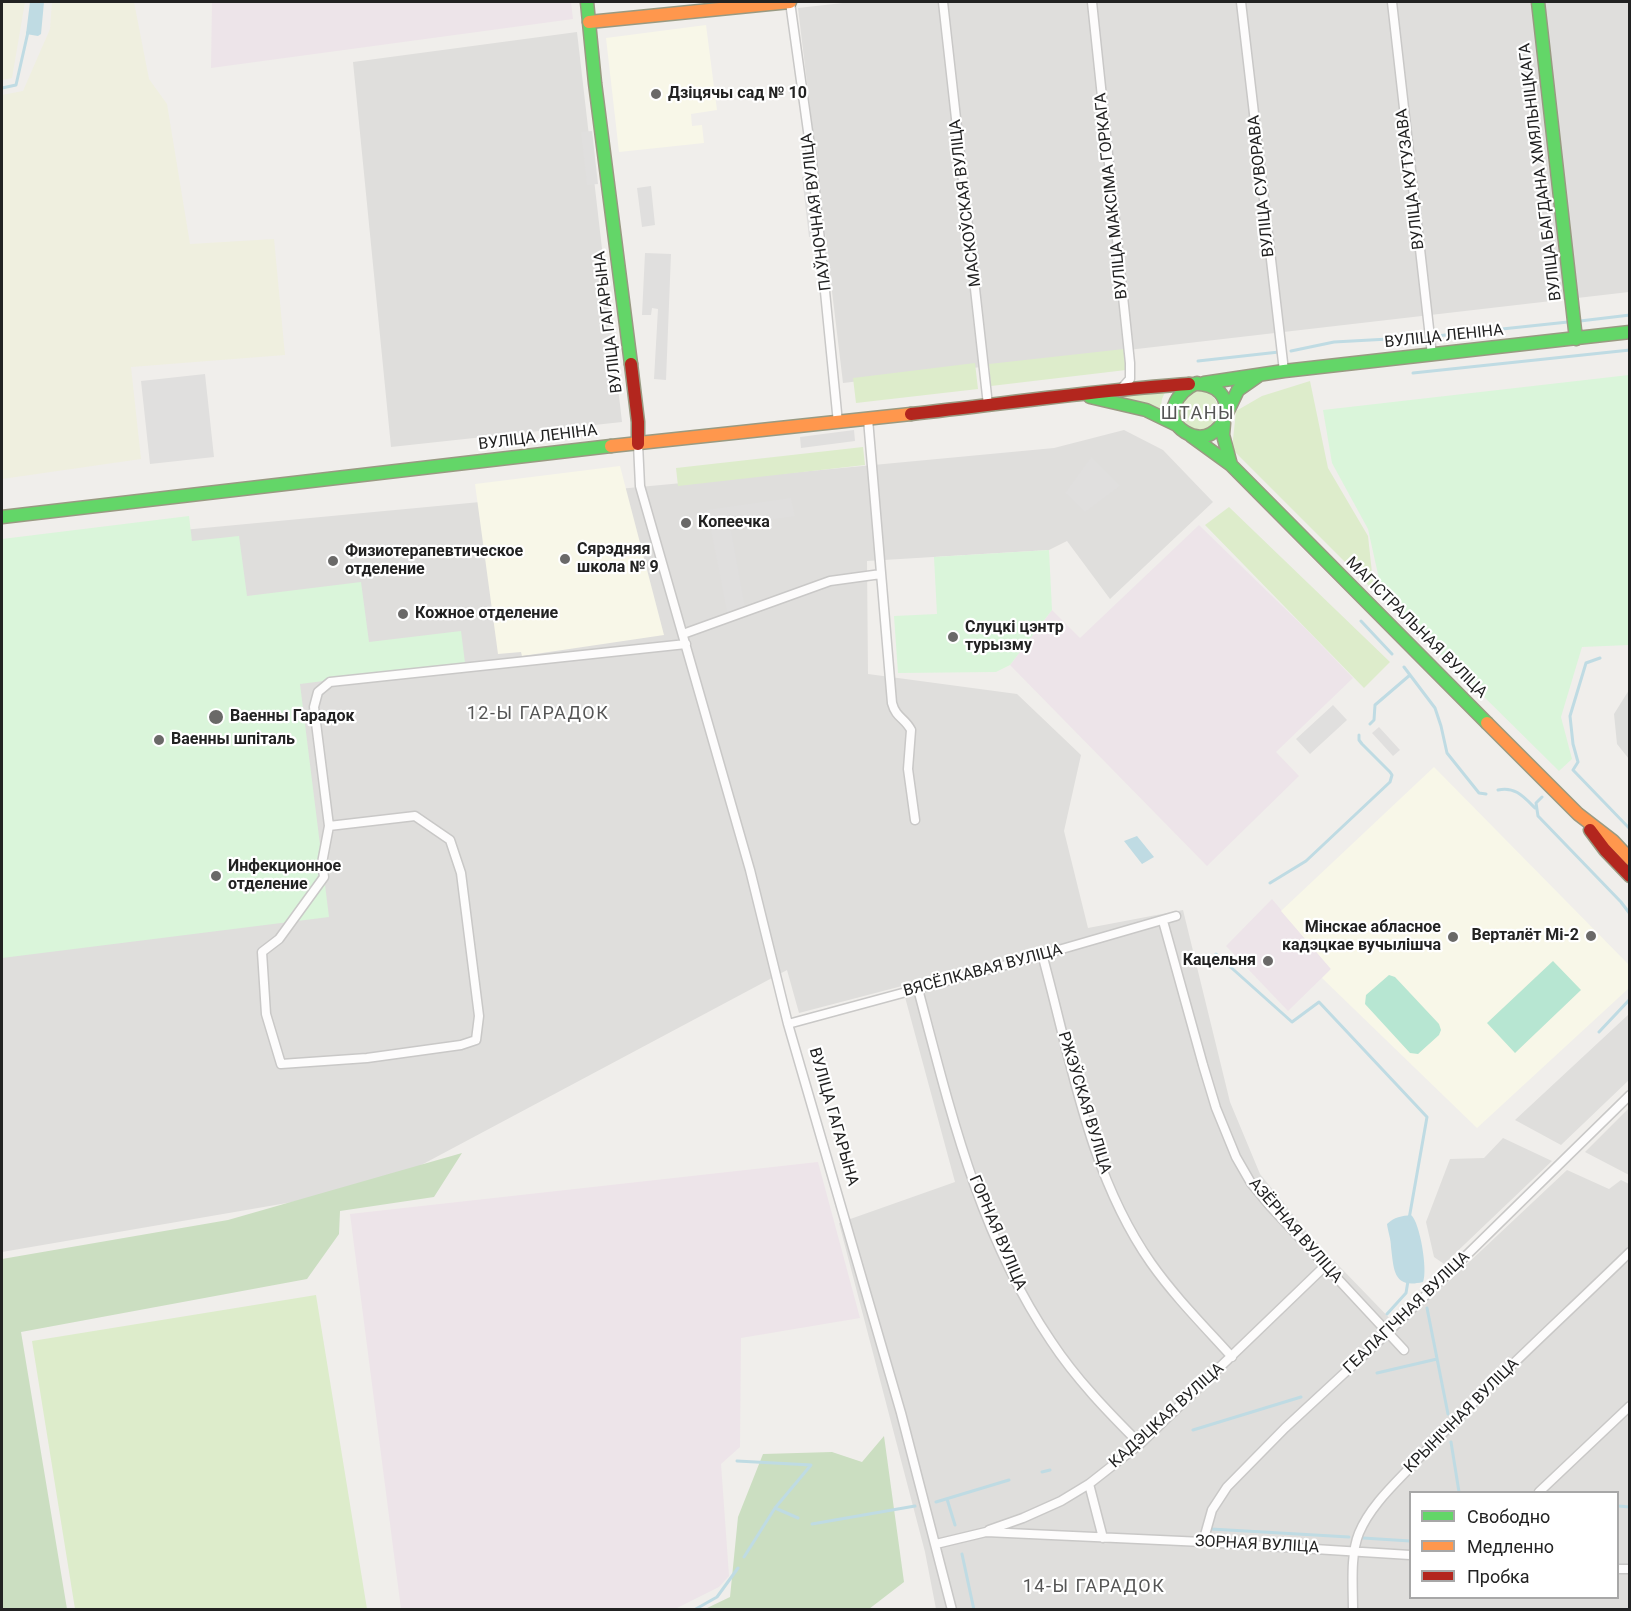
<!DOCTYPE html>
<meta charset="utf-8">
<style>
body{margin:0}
#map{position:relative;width:1631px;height:1611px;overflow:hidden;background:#f0eeeb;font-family:Roboto,sans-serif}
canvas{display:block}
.frame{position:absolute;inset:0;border:3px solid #222;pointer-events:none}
.legend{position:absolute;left:1409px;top:1491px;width:210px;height:108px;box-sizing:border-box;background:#fff;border:2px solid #a7a7a7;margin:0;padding:8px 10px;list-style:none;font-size:18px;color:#222}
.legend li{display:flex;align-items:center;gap:12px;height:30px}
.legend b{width:30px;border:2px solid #a7a7a7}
</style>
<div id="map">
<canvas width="1631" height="1611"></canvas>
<div class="frame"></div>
<ul class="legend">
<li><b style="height:8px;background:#63d668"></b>Свободно</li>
<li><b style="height:8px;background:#ff974d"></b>Медленно</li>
<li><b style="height:8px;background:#b3261e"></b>Пробка</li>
</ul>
</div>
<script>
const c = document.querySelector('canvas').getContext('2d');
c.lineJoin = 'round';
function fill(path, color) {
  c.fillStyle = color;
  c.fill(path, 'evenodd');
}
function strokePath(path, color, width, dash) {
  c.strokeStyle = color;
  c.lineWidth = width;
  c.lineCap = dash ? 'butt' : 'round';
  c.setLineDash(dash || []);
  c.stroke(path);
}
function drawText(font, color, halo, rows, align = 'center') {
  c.font = font + ' Roboto,sans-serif';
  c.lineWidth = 4.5;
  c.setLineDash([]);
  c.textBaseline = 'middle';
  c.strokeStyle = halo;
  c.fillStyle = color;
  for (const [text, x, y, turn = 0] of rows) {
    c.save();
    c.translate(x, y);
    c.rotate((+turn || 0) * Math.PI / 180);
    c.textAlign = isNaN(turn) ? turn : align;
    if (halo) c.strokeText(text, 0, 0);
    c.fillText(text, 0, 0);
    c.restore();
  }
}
const residential = new Path2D(`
 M852 2H1629V292L843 383 798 8Z
 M577 32 622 422 391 447 353 62Z
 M1124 430 1163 450 1213 502 1110 599 1067 541 1049 550 867 561 868 674 1017 694 1081 755 1064 831 1088 928 1183 910 1230 1102 1260 1174 1313 1239 1399 1328 1567 1170 1609 1189 1621 1180 1629 1184V1609H936L925 1552 839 1223 955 1182 902 986 799 1013 787 970 380 1187 2 1252V547L1054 448ZM1410 1492H1618V1598H1410Z
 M1629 1014V1080L1561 1145 1515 1120Z
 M1629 1108V1175L1585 1152Z
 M1503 1138 1552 1161 1444 1264 1434 1257 1426 1222 1450 1159 1484 1158Z`);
const industrial = new Path2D(`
 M212 2H571L573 19 211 68Z
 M1199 525 1308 631 1353 678 1276 752 1299 776 1207 866 1010 665 1052 610 1080 638Z
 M1272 899 1331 969 1288 1011 1226 946Z
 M818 1162 860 1318 741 1338 740 1447 721 1464 729 1576 719 1587 675 1609H401L350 1214Z`);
const education = new Path2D(`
 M706 25 717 110 691 114 692 126 702 125 704 143 619 152 606 38Z
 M620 466 664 635 522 656 521 652 498 654 475 484Z
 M1434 767 1629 965V988L1477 1128 1322 978 1331 969 1281 911Z`);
const religious = new Path2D(`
 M1629 690 1630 759H1629L1617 744 1614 714Z`);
const farmland = new Path2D(`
 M2 2H25L12 78 2 80Z
 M52 2H134L149 79 167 104 190 244 274 239 285 355 131 367 141 459 2 479V95L23 91 50 29Z`);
const grass = new Path2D(`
 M1124 349 1126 370 991 386 989 364Z
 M975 363 978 389 856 403 853 378Z
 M1310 381 1328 468 1368 536 1374 591 1232 449 1236 411 1262 396Z
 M1166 390 1162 399 1160 413 1124 397 1123 392Z
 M1178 410a20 20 0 1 1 40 0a20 20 0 1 1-40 0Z
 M863 447 865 465 678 486 676 468Z
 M1229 507 1390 662 1364 688 1205 525Z
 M316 1295 367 1609H75L32 1341Z`);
const forest = new Path2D(`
 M462 1153 434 1197 340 1211 339 1234 307 1279 21 1332 67 1609H2V1259L228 1220Z
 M884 1436 904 1582 869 1609H705L730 1597 738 1517 763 1454 832 1452 862 1462Z`);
const park = new Path2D(`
 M1629 375V645L1582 647 1561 717 1572 759 1559 771 1383 597 1368 529 1332 463 1323 410Z
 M189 516 192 541 239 536 247 596 361 582 369 642 461 631 465 663 300 684 329 917 2 958V539Z
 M1049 550 1052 610 1010 665 996 672 898 673 894 616 937 614 934 557Z`);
const pitch = new Path2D(`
 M1553 961 1581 990 1515 1053 1487 1023Z
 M1389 975 1395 977 1439 1024 1441 1030 1439 1035 1418 1054 1410 1053 1365 1004 1366 995Z`);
const parking = new Path2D(`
 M592 131 598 184 587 185 581 132Z
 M809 176 816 236 809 237 802 177Z
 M651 186 655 225 642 227 637 188Z
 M645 253 671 254 666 380 654 379 658 309 652 308 651 315H642Z
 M205 374 214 457 150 464 141 381Z
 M854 430 855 441 801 448 800 437Z
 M1091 457 1120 486 1085 512 1065 493Z
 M791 498 795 516 730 525 746 613 728 616 707 510Z
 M1333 705 1347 720 1310 754 1296 739Z
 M1379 727 1400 750 1393 756 1372 733Z`);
const water = new Path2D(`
 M30 2H44L41 34 38 36 26 34Z
 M1137 836 1154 857 1142 864 1124 841Z
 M1411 1215C1420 1222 1428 1271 1423 1282 1393 1289 1394 1270 1391 1247 1391 1239 1388 1232 1387 1224 1394 1217 1402 1216 1411 1215Z`);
const stream = new Path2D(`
 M2 88 16 85 28 32
 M1580 321 1630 315
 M1436 336 1568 322
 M1291 351 1334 342 1425 337
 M1198 361 1279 352
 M1413 373 1630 350
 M1361 621 1392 654
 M1600 658 1586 663 1570 716 1573 744 1578 762 1573 770 1630 829
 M1404 667 1435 708 1441 726 1447 753 1479 793 1486 794
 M1370 724 1374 720 1375 705 1410 675
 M1498 790C1515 786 1524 797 1535 808
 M1542 797 1536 803 1538 816 1621 902 1630 914
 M1270 883 1306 861 1390 782 1392 775 1390 772 1362 744 1359 740V735
 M1216 954 1292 1022 1319 1002 1427 1117 1409 1219
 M1599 1032 1630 999
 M1427 1308 1448 1414
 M1387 1314 1406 1293 1408 1281
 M1377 1373 1437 1359
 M1193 1430 1301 1397
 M1451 1442 1459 1492
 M737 1461 811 1465 775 1508 798 1518
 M1042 1472 1050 1470
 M947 1499 955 1525
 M936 1502 1009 1480
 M1618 1506 1630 1507
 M812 1524 915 1506
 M1211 1529 1349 1537
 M1363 1538 1410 1541
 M962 1554 974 1610
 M744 1557 775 1508
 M694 1610 717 1597 738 1568`);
const street = new Path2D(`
 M790 2 812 160 838 423
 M943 2 988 405
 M1092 2 1130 363V379L1121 389
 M1241 2 1284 371
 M1392 2 1432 355
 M868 419 892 703C896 718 905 718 911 730L908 769 915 820
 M638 444 640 486 750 870 788 1024 901 1413 952 1610
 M683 634 830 581 881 574
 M329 826 415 816 450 840 461 873 479 1016 476 1040 461 1045 367 1058 281 1064 266 1014 262 952 279 939 324 877 322 863 329 826 314 707 318 692 330 682 686 644
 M1163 921 1203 1065 1216 1108 1236 1157 1251 1183 1270 1206 1404 1350
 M1042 954C1071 1059 1088 1173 1151 1263 1175 1297 1204 1326 1232 1357
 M918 989C950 1110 979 1235 1051 1341 1076 1379 1108 1412 1140 1444
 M788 1024 1017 962 1176 916
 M1089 1484 1103 1538
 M1539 1492 1630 1406
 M989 1530 1023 1518 1061 1501 1089 1484 1140 1444 1325 1266
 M1203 1542 1212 1510 1227 1487 1285 1428 1378 1342 1630 1095
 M936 1544 986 1532 1203 1542 1410 1555
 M1618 1569H1630
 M1353 1610C1353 1586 1350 1555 1359 1533 1371 1504 1398 1481 1418 1459 1486 1387 1559 1321 1630 1252`);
const fast = new Path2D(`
 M587 2 595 83 631 364
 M1538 2 1576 339
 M1204 383 1284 371 1630 332
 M1189 384C1251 379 1224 456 1185 432 1161 417 1177 391 1197 383
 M1090 397 1146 410 1177 425
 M1227 413 1238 390 1258 376
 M1224 423 1223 435 1231 465
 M1191 436 1231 465 1487 723
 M2 517 611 446`);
const slow = new Path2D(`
 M589 22 790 2
 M611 446 911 414
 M1487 723 1578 814 1613 841 1630 859`);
const jam = new Path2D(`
 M631 364 638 422V444
 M911 414C1003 404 1096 390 1189 384
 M1590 830 1605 850 1630 876`);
const markers = [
 [656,94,6,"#6a6968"],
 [686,523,6,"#6a6968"],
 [565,559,6,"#6a6968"],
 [333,561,6,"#6a6968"],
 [403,614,6,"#6a6968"],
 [953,637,6,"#6a6968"],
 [216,717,8,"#6a6968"],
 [159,740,6,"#6a6968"],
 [216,876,6,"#6a6968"],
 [1591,936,6,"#6a6968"],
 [1453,937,6,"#6a6968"],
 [1268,961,6,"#6a6968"]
];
const poiNames = [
 ["Дзіцячы сад № 10",668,94],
 ["Копеечка",698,523],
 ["Сярэдняя",577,550],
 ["школа № 9",577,568],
 ["Физиотерапевтическое",345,552],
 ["отделение",345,570],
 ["Кожное отделение",415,614],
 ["Слуцкі цэнтр",965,628],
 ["турызму",965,646],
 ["Ваенны Гарадок",230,717],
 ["Ваенны шпіталь",171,740],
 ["Инфекционное",228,867],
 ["отделение",228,885],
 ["Мінскае абласное",1441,928,"right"],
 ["кадэцкае вучылішча",1441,946,"right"],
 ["Верталёт Мі-2",1579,936,"right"],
 ["Кацельня",1256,961,"right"]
];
const streetNames = [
 ["ВУЛІЦА БАГДАНА ХМЯЛЬНІЦКАГА",1541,172,-97],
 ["ВУЛІЦА КУТУЗАВА",1411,179,-97],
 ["ВУЛІЦА СУВОРАВА",1262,186,-96],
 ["ВУЛІЦА МАКСІМА ГОРКАГА",1112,196,-96],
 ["МАСКОЎСКАЯ ВУЛІЦА",966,203,-97],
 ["ПАЎНОЧНАЯ ВУЛІЦА",817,212,-97],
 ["ВУЛІЦА ГАГАРЫНА",609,322,-97],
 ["ВУЛІЦА ЛЕНІНА",1444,337,-6],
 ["ВУЛІЦА ЛЕНІНА",538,438,-7],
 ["МАГІСТРАЛЬНАЯ ВУЛІЦА",1416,628,45],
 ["ВЯСЁЛКАВАЯ ВУЛІЦА",983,971,-15],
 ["РЖЭЎСКАЯ ВУЛІЦА",1084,1103,73],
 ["ВУЛІЦА ГАГАРЫНА",833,1117,74],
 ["АЗЁРНАЯ ВУЛІЦА",1295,1231,49],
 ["ГОРНАЯ ВУЛІЦА",997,1233,67],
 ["ГЕАЛАГІЧНАЯ ВУЛІЦА",1407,1313,-44],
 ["КАДЭЦКАЯ ВУЛІЦА",1167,1416,-42],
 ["КРЫНІЧНАЯ ВУЛІЦА",1462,1416,-45],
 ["ЗОРНАЯ ВУЛІЦА",1257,1545,3]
];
const neighbourhoodNames = [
 ["ШТАНЫ",1198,414],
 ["12-Ы ГАРАДОК",538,714],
 ["14-Ы ГАРАДОК",1094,1587]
];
fill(residential, '#dfdedc');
fill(industrial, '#ede4e9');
fill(education, '#f8f7e8');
fill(religious, '#dededc');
fill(farmland, '#efefdf');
fill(grass, '#ddeccb');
fill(forest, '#cbdec1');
fill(park, '#daf5da');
fill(pitch, '#b7e6d2');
fill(parking, '#e0dfde');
fill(water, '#bfdbe3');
strokePath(stream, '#bfdbe3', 3);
strokePath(street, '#c9c8c7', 11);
strokePath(fast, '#999a82', 15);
strokePath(slow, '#999a82', 15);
strokePath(jam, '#999a82', 15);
strokePath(street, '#fdfcfc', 8);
strokePath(fast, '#63d668', 12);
strokePath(slow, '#ff974d', 12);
strokePath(jam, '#b3261e', 12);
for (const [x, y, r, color] of markers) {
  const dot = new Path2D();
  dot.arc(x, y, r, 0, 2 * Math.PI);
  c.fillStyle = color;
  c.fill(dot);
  strokePath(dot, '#fff', 2);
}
drawText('bold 16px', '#222', '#fff', poiNames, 'left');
drawText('16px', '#222', '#fff', streetNames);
c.letterSpacing = '1.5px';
drawText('18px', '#555', '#fff', neighbourhoodNames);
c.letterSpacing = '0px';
</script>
